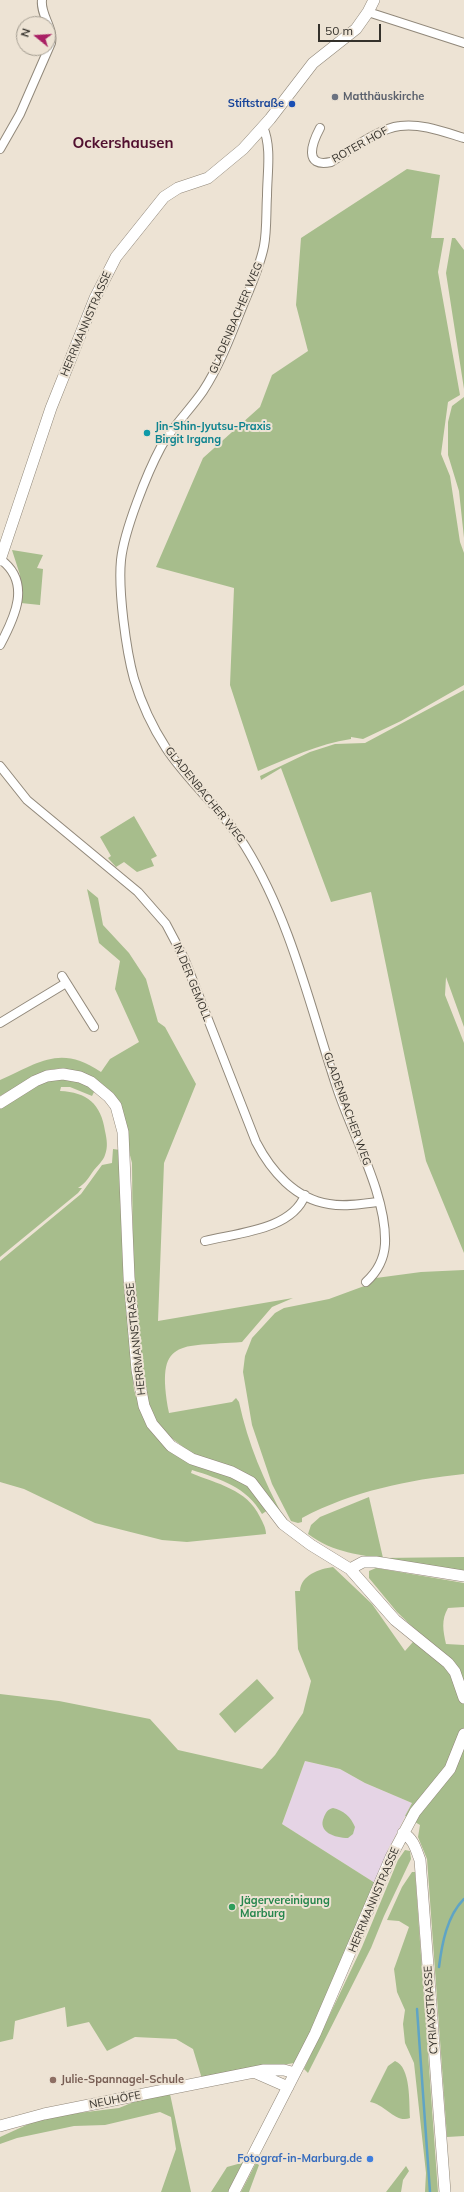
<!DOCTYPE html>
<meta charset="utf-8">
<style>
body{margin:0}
#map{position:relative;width:464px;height:2192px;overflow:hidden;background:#ede3d4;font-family:Mulish,sans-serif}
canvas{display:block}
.north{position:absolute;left:16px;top:16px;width:40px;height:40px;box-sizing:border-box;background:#ede3d4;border:1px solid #a39c90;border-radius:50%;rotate:288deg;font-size:11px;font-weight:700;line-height:16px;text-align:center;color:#34312b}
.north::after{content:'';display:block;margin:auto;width:14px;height:18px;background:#a92064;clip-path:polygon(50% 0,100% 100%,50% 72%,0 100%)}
.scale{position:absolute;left:318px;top:24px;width:63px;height:18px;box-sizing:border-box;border:2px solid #34312b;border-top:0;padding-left:5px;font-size:12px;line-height:14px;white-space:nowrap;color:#34312b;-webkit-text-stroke:3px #ede3d4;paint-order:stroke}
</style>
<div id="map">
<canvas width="464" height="2192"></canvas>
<div class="north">N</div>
<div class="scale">50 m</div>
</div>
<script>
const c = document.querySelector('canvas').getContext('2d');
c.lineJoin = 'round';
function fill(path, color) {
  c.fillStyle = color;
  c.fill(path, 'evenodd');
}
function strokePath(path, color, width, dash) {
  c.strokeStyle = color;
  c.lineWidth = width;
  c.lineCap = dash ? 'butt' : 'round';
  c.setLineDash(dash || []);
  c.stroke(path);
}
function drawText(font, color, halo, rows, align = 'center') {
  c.font = font + ' Mulish,sans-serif';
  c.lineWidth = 4;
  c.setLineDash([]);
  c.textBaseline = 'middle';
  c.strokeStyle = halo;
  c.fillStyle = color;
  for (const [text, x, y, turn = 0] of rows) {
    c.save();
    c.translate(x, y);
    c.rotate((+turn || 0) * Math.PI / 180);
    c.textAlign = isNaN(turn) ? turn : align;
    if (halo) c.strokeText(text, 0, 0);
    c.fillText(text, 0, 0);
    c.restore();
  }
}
const commercial = new Path2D(`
 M305 1761 340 1769 365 1783 412 1803 388 1850 375 1883 282 1824Z`);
const green = new Path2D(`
 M407 169 440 175 431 238H444L438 272 460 395 448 402 441 454 450 476 460 542 464 553V685L401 721 363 739 351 737V739C318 744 289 758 258 771L230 685 234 588 156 567 203 458 260 407 272 375 308 351 296 305 301 238Z
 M452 238H455L464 250V389L446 273Z
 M464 397V538L459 491 448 455V422L452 406Z
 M12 550 43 555 37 568 43 569 40 605 21 603 20 575Z
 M464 690V1027L446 977 445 995 464 1043V1253L426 1161 371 892 331 902 281 768 261 780 260 776 310 752 335 744 365 743Z
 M134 816 157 856 151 859 154 866 137 872 124 862 116 867 108 858 111 856 100 837Z
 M87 889 98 898 103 925 129 953 146 979 158 1022 165 1027 196 1084 164 1163 158 1321 293 1298 272 1307 242 1342C179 1347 155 1337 169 1413L232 1402 236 1398 239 1402C248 1444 264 1481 284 1518L247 1474 237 1468 225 1466 191 1453 165 1433 151 1412 144 1391 133 1270 132 1163 114 1094 93 1078 82 1073 63 1068 47 1070 0 1096V1080C39 1063 60 1044 101 1072L110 1059 139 1042 115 989 120 961 99 943Z
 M66 1078 84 1084 95 1090 92 1096 70 1087H61L60 1091C87 1092 101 1104 105 1131 107 1140 108 1147 105 1155 103 1161 98 1165 94 1170 89 1177 86 1183 78 1188H82L78 1193 0 1257V1107L38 1083Z
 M113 1149 120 1150 123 1188V1277L134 1390 146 1424 222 1473 247 1485 268 1510 262 1514C247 1487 220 1479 192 1470L191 1473C217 1484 247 1489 260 1517 263 1523 266 1528 266 1534L187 1542 162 1540 95 1523 24 1489 0 1482V1261L81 1194 102 1165 112 1163Z
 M464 1270V1474C408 1480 353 1491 302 1518V1522L298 1523 291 1521 272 1484 252 1425 243 1372 245 1356 252 1338 275 1313 284 1308 329 1299 367 1285 376 1278 421 1272Z
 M369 1497 383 1558 464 1557V1572C440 1568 416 1564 391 1560 361 1555 333 1553 308 1534L311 1525 320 1517Z
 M333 1567 372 1604 405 1651 420 1634 397 1612 369 1578V1571L376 1568 464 1583V1607L448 1608C441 1620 443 1631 446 1644L464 1645V2136L447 2137 427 1859 418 1837 420 1825 405 1816 412 1803 365 1783 340 1769 305 1761 282 1824 375 1883 308 2038 294 2063 202 2079 193 2049 176 2039 135 2037 107 2051 89 2022 67 2027 65 2007 15 2021 13 2039 0 2042V1694L59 1701 150 1719 178 1750 262 1769 275 1755 303 1713 311 1681 298 1649 295 1591H300C301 1575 319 1569 333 1567Z
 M257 1679 274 1698 235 1733 219 1714Z
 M333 1808C343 1810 351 1817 355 1827L353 1834 348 1838C335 1838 317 1832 324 1817 326 1812 328 1809 333 1808Z
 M405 1850 410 1851 411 1859 384 1916 371 1948 308 2073 304 2069 311 2054 362 1947 398 1860Z
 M412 1872H415L438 2192H425L426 2173 414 2063 405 2043 403 2024 405 2010 397 1992 394 1969 409 1927 399 1921 387 1920 402 1887Z
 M395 2061C411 2067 409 2102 410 2118 396 2124 385 2104 370 2102L388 2066Z
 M170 2094 191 2192H161L176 2149 171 2117 160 2112 105 2125 74 2126 17 2138 0 2144V2137L33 2122 62 2115 119 2108 136 2101Z
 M245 2162 229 2192H211L227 2167Z
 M256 2163 259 2165 249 2192H241Z
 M406 2166 409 2171 403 2180 401 2192H386Z`);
const stream = new Path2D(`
 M439 1967C442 1943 447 1916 464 1899
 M417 2009 430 2192`);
const street = new Path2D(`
 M368 12 464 43
 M263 127C272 147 267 174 267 196 266 212 267 230 264 246 260 266 251 286 243 305 231 335 220 365 203 391 190 410 172 427 161 447 147 473 124 531 121 560 118 590 126 650 134 679 141 702 153 728 166 748 189 783 223 810 245 846 291 920 310 1007 337 1088 352 1134 387 1195 385 1244 384 1260 377 1272 366 1282
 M320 128C312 143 303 168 331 162 349 151 379 128 400 126 421 123 444 132 464 138
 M0 149 20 114 51 43C54 27 40 15 42 0
 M0 645C15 617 32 582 0 559
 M0 766 27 800 138 892 166 924 184 958 256 1142C271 1171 295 1199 329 1204 345 1207 362 1204 378 1202
 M62 976 94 1027
 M0 1023 66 983
 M205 1241C237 1233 292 1230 305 1195`);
const secondary = new Path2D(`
 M0 560 51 408 95 298 116 257 164 197 178 188 208 178 243 149 270 119 313 63 356 29 368 12 374 0
 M0 1103 35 1081 47 1076 63 1074 80 1077 91 1082 109 1097 116 1106 123 1132 129 1277 137 1370 144 1406 152 1424 171 1446 192 1459 232 1472 251 1482 283 1524 311 1545 350 1569 395 1620 448 1663 455 1672 464 1698
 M350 1569 363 1562H376L464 1576
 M403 1833C414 1839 416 1850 420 1860L445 2192
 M256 2073 288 2087
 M0 2126 44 2114 264 2070H284L295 2073
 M234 2192 315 2034 391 1857 415 1812 450 1769 464 1734`);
const markers = [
 [335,97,4,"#6b7280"],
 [292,104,4,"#1a4fb4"],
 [147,433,4,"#0f9aa8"],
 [232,1907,4,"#2e9e5b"],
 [53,2080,4,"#8d6e63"],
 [370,2159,4,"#3f7fe0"]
];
const worshipNames = [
 ["Matthäuskirche",343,97]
];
const transitNames = [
 ["Stiftstraße",284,104]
];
const streetNames = [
 ["ROTER HOF",360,145,-29],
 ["GLADENBACHER WEG",236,318,-67],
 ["HERRMANNSTRASSE",86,324,-67],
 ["GLADENBACHER WEG",205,795,51],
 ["IN DER GEMOLL",192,982,68],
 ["GLADENBACHER WEG",347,1109,70],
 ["HERRMANNSTRASSE",136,1339,-96],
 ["HERRMANNSTRASSE",374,1900,-67],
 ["CYRIAXSTRASSE",431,2010,-94],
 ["NEUHÖFE",115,2100,-11]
];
const cultureNames = [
 ["Jin-Shin-Jyutsu-Praxis",155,427],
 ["Birgit Irgang",155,440]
];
const leisureNames = [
 ["Jägervereinigung",240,1901],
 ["Marburg",240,1914]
];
const educationNames = [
 ["Julie-Spannagel-Schule",61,2080]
];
const shopNames = [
 ["Fotograf-in-Marburg.de",362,2159]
];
const districtNames = [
 ["Ockershausen",123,143]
];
fill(commercial, '#e5d4e5');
fill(green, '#a7bd8c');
strokePath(stream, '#5fa4c5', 2.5);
strokePath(street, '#91887a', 10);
strokePath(secondary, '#91887a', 12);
strokePath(street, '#fff', 8);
strokePath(secondary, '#fff', 11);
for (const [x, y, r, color] of markers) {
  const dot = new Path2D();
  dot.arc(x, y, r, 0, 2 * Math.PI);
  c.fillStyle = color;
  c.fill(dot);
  strokePath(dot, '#ede3d4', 1.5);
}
drawText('bold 11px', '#5b616d', '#ede3d4', worshipNames, 'left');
drawText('bold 11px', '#164399', '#ede3d4', transitNames, 'right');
drawText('11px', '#34312b', '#ede3d4', streetNames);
drawText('bold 11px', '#0d838f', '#ede3d4', cultureNames, 'left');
drawText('bold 11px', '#27864d', '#ede3d4', leisureNames, 'left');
drawText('bold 11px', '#785e54', '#ede3d4', educationNames, 'left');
drawText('bold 11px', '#366cbe', '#ede3d4', shopNames, 'right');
drawText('bold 15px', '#51102f', '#ede3d4', districtNames);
</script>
